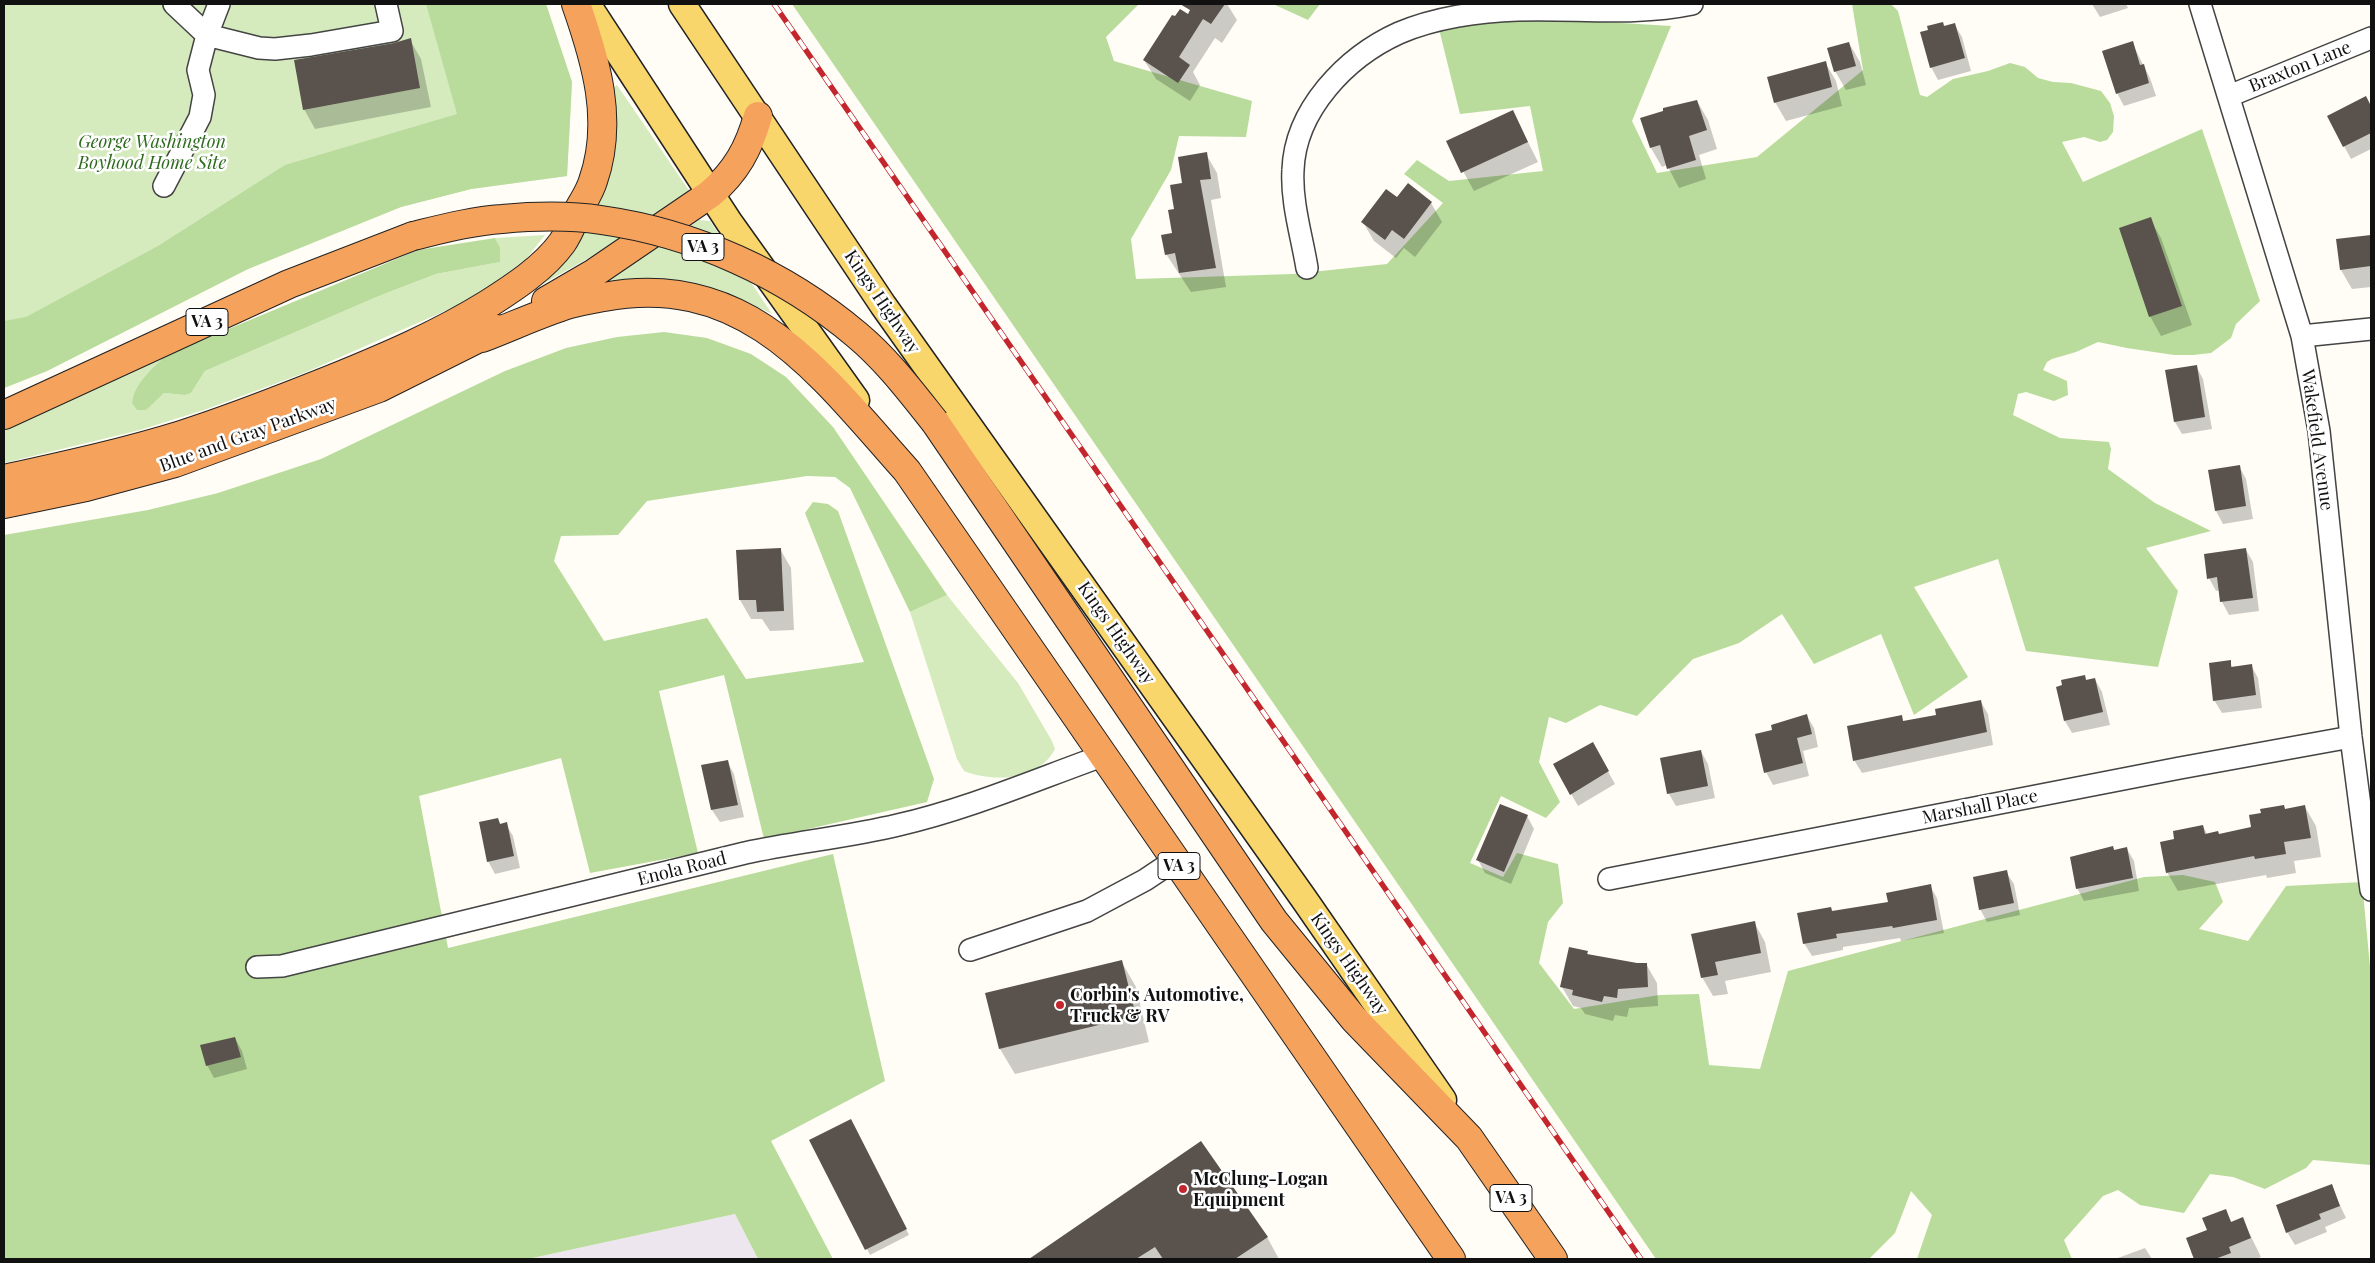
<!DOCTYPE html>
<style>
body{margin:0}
#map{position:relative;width:2375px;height:1263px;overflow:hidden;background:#fffdf5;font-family:"Playfair Display",serif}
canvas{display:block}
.frame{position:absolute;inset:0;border:5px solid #111;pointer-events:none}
</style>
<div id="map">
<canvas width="2375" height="1263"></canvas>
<div class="frame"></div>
</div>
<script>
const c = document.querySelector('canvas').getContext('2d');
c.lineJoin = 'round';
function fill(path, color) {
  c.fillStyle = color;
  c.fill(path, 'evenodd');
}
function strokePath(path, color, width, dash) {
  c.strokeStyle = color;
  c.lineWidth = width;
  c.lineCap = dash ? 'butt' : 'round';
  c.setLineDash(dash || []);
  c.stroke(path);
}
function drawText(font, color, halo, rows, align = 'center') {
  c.font = font + ' "Playfair Display",serif';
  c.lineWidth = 5;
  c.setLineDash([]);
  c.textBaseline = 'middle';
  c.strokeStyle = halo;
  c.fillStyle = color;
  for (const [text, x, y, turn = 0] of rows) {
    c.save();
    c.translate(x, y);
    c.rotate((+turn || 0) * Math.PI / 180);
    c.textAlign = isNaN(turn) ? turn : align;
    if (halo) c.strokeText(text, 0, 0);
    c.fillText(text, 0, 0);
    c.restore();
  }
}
const industrial = new Path2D(`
 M735 1214 758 1259H528Z`);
const green = new Path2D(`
 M4 4H546L572 82 567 176 471 189 401 207 248 269 47 371 4 388Z
 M617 85 690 192 592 256 541 285 536 282C558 251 603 198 612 163 618 139 615 112 614 87Z
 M699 220 710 221 772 314C744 300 714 286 683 282 659 279 634 280 609 281L608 279Z
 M545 235 526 259 491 285 463 303 304 373 204 410 140 430 4 463V425L166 355C152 369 134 383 132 403L156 400 164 393 185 395 191 393 205 371 379 296 436 274 500 262V247L495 238Z
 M947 595 1018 683 1052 741 1055 749C1039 780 994 783 964 771L957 759 910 612Z`);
const forest = new Path2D(`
 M426 4H546L572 82 567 176 471 189 401 207 248 269 47 371 4 388V321L26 317 158 246 285 165 457 114Z
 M792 4H1139L1106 37 1114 61 1252 101 1246 137 1179 136 1171 170 1131 239 1136 279 1293 274 1387 264 1443 203 1404 174 1417 160 1449 181 1543 171 1530 106 1460 114 1439 29 1538 18 1671 26 1632 121 1657 173 1757 157 1863 70 1852 4H1891L1898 11 1920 95 1927 97 1953 79 1988 71 2010 63 2025 67 2038 78 2053 82 2071 83 2101 91 2110 103 2114 116 2113 132 2107 140 2100 142 2084 137 2062 142 2083 182 2202 129 2260 301 2236 324 2231 338 2211 353 2193 355H2174L2127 348 2098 342 2076 352 2052 359 2047 362 2043 370 2067 381 2068 395 2054 401 2026 392 2018 394 2013 415 2060 438 2109 442 2111 449 2108 469 2155 503 2211 531 2146 548 2178 591 2158 667 2026 651 1998 559 1914 587 1968 677 1914 715 1881 634 1814 664 1782 614 1739 643 1693 659 1637 716 1600 705 1566 723 1549 717 1539 762 1560 802 1546 818 1501 796 1470 863 1503 877 1517 853 1558 864 1563 903 1548 922 1539 963 1574 1009 1659 995 1699 994 1709 1065 1760 1069 1788 971 2144 877 2183 875 2215 882 2223 902 2199 929 2248 941 2286 886 2362 882 2371 977V1165L2313 1160 2306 1168 2265 1189 2233 1177 2210 1174 2184 1213 2140 1205 2118 1190 2103 1196 2064 1240 2072 1259H1917L1932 1215 1911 1191 1895 1233 1869 1259H1656Z
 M1273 4H1320L1308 20Z
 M495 238 500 247V262L436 274 379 296 205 371 191 393 185 395 164 393 146 410H137L132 403C134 383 152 369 166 355L418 250Z
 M664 332 707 338 751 354 786 377 833 427 947 595 910 612 850 488 835 477 807 476 647 501 618 535 561 536 554 561 604 641 707 618 746 679 864 662 805 513 813 502 828 504 838 511 934 779 927 802 764 839 724 675 659 691 698 853 590 873 561 758 419 796 448 948 833 854 885 1081 771 1141 833 1259H758L735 1214 528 1259H4V535L148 510 218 493 321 459 505 371 566 348 617 337Z`);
const shadow = new Path2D(`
 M1196 4H1227L1237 20 1222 43 1215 38 1193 72 1200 85 1190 101 1156 79 1144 60 1188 15Z
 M2092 4H2126L2128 8 2100 17Z
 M1943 23 1945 27 1954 24 1962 37 1971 71 1938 80 1931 67Z
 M410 40 421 59 431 107 315 129 304 109 394 45Z
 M1849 43 1860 62 1866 85 1846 90 1835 71Z
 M2132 43 2150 78 2156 96 2124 106 2117 93Z
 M1825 62 1836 81 1842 106 1786 121 1775 102Z
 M2366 98 2371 108V149L2351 159 2344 146Z
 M1697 101 1708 120 1717 149 1699 155 1706 179 1679 188 1667 165 1662 167 1651 148 1642 119 1665 112 1664 109Z
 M1513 112 1538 162 1474 191 1447 142Z
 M1206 154 1217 173 1221 198 1211 200 1226 287 1191 292 1166 254 1173 234 1175 210 1184 184Z
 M1398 199 1431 203 1442 222 1415 257 1404 248 1396 258 1374 241 1363 222Z
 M2150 219 2161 238 2192 325 2161 336 2150 316Z
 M2371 236V287L2352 289 2341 270 2338 240Z
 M2196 366 2203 379 2212 429 2182 434 2175 422Z
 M2239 466 2246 479 2253 519 2223 524 2216 511 2210 471Z
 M780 549 791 568 794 630 770 631 762 619H751L740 600Z
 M2246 550 2253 562 2259 611 2229 615 2222 602 2220 590 2216 591 2209 578Z
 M2230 662 2233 668 2251 665 2258 678 2262 708 2222 713 2214 700Z
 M2084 676 2087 681 2095 679 2102 692 2110 725 2072 733 2065 721Z
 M1981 702 1988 714 1993 745 1862 773 1854 760 1901 717 1904 722 1938 716Z
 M1807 716 1814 728 1818 747 1803 751 1809 776 1773 785 1766 772Z
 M1592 743 1615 784 1578 806 1554 764Z
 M1701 751 1708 764 1715 798 1676 806 1669 794 1662 759Z
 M727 761 734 774 744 817 720 822 712 810 703 766Z
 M2305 807 2316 826 2321 857 2294 861 2296 873 2267 878 2266 875 2178 891 2167 872 2176 840 2203 826 2207 834 2219 835 2253 828 2286 810Z
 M1527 816 1534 829 1511 884 1485 873 1478 860Z
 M498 820 501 825 506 824 513 836 520 868 495 874 488 861Z
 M2113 847 2115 851 2127 849 2134 861 2139 891 2084 901 2077 888Z
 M2006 872 2014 884 2020 915 1987 922 1980 909Z
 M1930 886 1937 898 1944 933 1901 941 1900 938 1843 947V950L1812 956 1804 943 1831 908 1833 912 1889 903Z
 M1754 922 1765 942 1771 972 1725 981 1728 994 1713 996 1702 977 1693 935Z
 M1587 952 1589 956 1637 965 1646 964 1657 983 1658 1006 1629 1008 1627 1017 1615 1015 1613 1021 1585 1014 1581 1008 1573 1006 1562 987Z
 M1121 961 1136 987 1149 1042 1015 1074 1000 1049 987 994Z
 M235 1038 242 1051 247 1069 214 1078 207 1065Z
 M854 1126 909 1235 870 1255 867 1249Z
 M2331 1186 2346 1218 2325 1227 2327 1232 2295 1245 2287 1232Z
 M2225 1211 2232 1223 2242 1218 2261 1257 2256 1259H2194L2191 1252Z
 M1267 1237 1279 1259H1045L1041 1252Z
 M2145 1248 2152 1259H2115Z`);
const building = new Path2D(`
 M1180 4H1225L1211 24 1203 19 1179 57 1190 65 1178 83 1143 60 1172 15 1175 16 1180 9 1188 14 1190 10Z
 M1943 22 1944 26 1955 23 1965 58 1930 68 1920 32 1928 30 1927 26Z
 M411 38 420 88 303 110 294 60 394 43Z
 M2133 41 2140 65 2144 64 2149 83 2116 94 2102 51Z
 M1849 42 1856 66 1834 72 1827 48Z
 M1826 61 1832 87 1774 103 1767 77Z
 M2366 96 2371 106V133L2343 147 2327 116Z
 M1697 100 1707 130 1689 136 1696 160 1667 169 1660 145 1650 148 1640 118 1663 111V108Z
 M1513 110 1528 142 1461 173 1446 141Z
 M1207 152 1211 179 1200 180 1216 268 1179 273 1175 253 1165 255 1161 235 1172 233 1168 210 1174 209 1170 185 1182 183 1178 157Z
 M1408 183 1432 202 1404 239 1392 230 1385 240 1361 222 1386 189 1397 197Z
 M2151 217 2182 306 2149 317 2119 228Z
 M2371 235V266L2340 270 2336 239Z
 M2197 365 2205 417 2174 422 2165 370Z
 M2240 465 2246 506 2215 511 2208 470Z
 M781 548 784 611 757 612 756 600H739L736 550Z
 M2246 548 2253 598 2220 602 2217 577 2207 579 2204 554Z
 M2231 660V667L2252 664 2256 695 2213 701 2209 663Z
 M2085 675 2086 680 2095 678 2103 712 2064 721 2056 687 2062 685 2061 680Z
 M1981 700 1987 732 1853 761 1847 726 1902 715 1903 721 1936 715 1935 709Z
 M1807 714 1812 734 1797 738 1803 763 1764 773 1755 734 1772 730 1771 725Z
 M1593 742 1609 771 1570 795 1553 764Z
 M1701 750 1708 786 1667 794 1660 758Z
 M728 760 738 805 711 810 701 765Z
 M1500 804 1528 815 1504 872 1476 860Z
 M2284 805 2285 809 2305 805 2311 838 2284 842 2286 854 2255 859 2254 856 2166 873 2160 842 2174 839 2173 831 2203 825 2205 834 2218 831 2219 834 2251 827 2249 815 2261 813 2260 809Z
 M498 818 500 824 507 822 514 856 487 862 479 822Z
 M2113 846 2114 850 2127 847 2133 878 2076 889 2070 857Z
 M2007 870 2014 903 1979 910 1973 877Z
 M1931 884 1937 920 1893 928 1892 926 1836 934 1837 938 1803 944 1797 913 1831 907 1832 911 1888 902 1886 893Z
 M1755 921 1761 953 1715 962 1718 975 1701 978 1691 934Z
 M1569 947 1588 951 1587 954 1637 963H1647L1648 987 1618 989 1617 998 1604 996 1602 1002 1572 995 1573 990 1560 987Z
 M1122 960 1136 1016 999 1049 985 993Z
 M235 1037 241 1057 206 1066 200 1045Z
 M851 1119 907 1229 865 1250 809 1140Z
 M1201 1141 1268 1237 1235 1259H1163L1155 1247 1136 1259H1029Z
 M2332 1184 2340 1206 2319 1214 2321 1219 2286 1233 2276 1205Z
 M2226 1209 2231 1222 2243 1217 2251 1238 2229 1247 2231 1253 2215 1259H2194L2186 1238 2207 1230 2202 1218Z`);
const minor = new Path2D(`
 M174 4 207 35 259 48 275 49 311 45 392 31 386 4
 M2200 4 2302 336 2319 431 2351 737 2371 890
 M2229 96 2371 38
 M164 186 200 117 204 95 198 70 207 35 219 4
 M1307 268C1302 237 1291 202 1293 170 1295 110 1346 57 1399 33 1434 18 1479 11 1518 10 1576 8 1635 16 1692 4
 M2302 336 2371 329
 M1609 879 2180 768 2351 737
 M970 950 1087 911 1145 880 1175 860
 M257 967 282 966 745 853C796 842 848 837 898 825 968 809 1035 780 1102 756`);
const major = new Path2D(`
 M587 4 729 222 856 400
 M682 4 883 305 1304 899 1443 1100`);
const highway = new Path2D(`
 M546 301 594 273 710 194C736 172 749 148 758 116
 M482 338C511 327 541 313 570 304 581 301 593 299 604 297 748 270 822 376 907 471L1451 1259
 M4 415 289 284 413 236
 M935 422 1274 921 1354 1019 1469 1138 1553 1259
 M4 479C63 466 123 453 181 435 232 419 282 399 332 379 386 357 438 335 488 304 513 288 544 268 562 243 569 233 574 220 579 209 584 200 590 191 593 181 614 121 596 61 576 4
 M4 504 86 487 175 463 379 388 497 329`);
const rail = new Path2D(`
 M774 4 1641 1259`);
const highwayBridge = new Path2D(`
 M413 236C442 229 472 221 502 219 535 216 568 215 601 220 694 233 785 274 857 335 887 360 911 392 935 422`);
const markers = [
 [1060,1005,5,"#c4262e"],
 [1183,1189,5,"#c4262e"]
];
const shields = [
 [703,247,42],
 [207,322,42],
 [1179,866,42],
 [1511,1198,42]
];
const shieldNames = [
 ["VA 3",703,247],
 ["VA 3",207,322],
 ["VA 3",1179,866],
 ["VA 3",1511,1198]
];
const streetNames = [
 ["Braxton Lane",2300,67,-22],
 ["Kings Highway",882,302,56],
 ["Blue and Gray Parkway",248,435,-20],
 ["Wakefield Avenue",2317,440,82],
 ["Kings Highway",1116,633,55],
 ["Marshall Place",1980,807,-11],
 ["Enola Road",682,869,-14],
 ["Kings Highway",1349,964,55]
];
const parkNames = [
 ["George Washington",152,142],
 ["Boyhood Home Site",152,163]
];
const poiNames = [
 ["Corbin's Automotive,",1070,995],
 ["Truck & RV",1070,1016],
 ["McClung-Logan",1193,1179],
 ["Equipment",1193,1200]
];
fill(industrial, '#eee6ef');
fill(green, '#d5ebbd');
fill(forest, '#b9dc9c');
fill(shadow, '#0003');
fill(building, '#5a524d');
strokePath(minor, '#444', 24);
strokePath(major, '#222', 29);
strokePath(highway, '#222', 30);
strokePath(minor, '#fff', 21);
strokePath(major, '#f9d66b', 26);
strokePath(highway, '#f5a25d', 28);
strokePath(rail, '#c4262e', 5.5);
strokePath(rail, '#fff', 4, [11]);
strokePath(highwayBridge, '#222', 30, []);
strokePath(highwayBridge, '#f5a25d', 28);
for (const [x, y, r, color] of markers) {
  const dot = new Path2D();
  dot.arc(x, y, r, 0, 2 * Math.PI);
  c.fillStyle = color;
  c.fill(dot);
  strokePath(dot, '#fff', 2);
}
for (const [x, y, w] of shields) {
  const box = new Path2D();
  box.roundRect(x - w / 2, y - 13.5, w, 27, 4);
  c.fillStyle = '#fff';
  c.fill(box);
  strokePath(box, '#111', 1);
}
drawText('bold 16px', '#111', null, shieldNames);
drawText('18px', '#111', '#fff', streetNames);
drawText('italic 18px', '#2f6b1f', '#fff', parkNames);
drawText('bold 18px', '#111', '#fff', poiNames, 'left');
</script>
